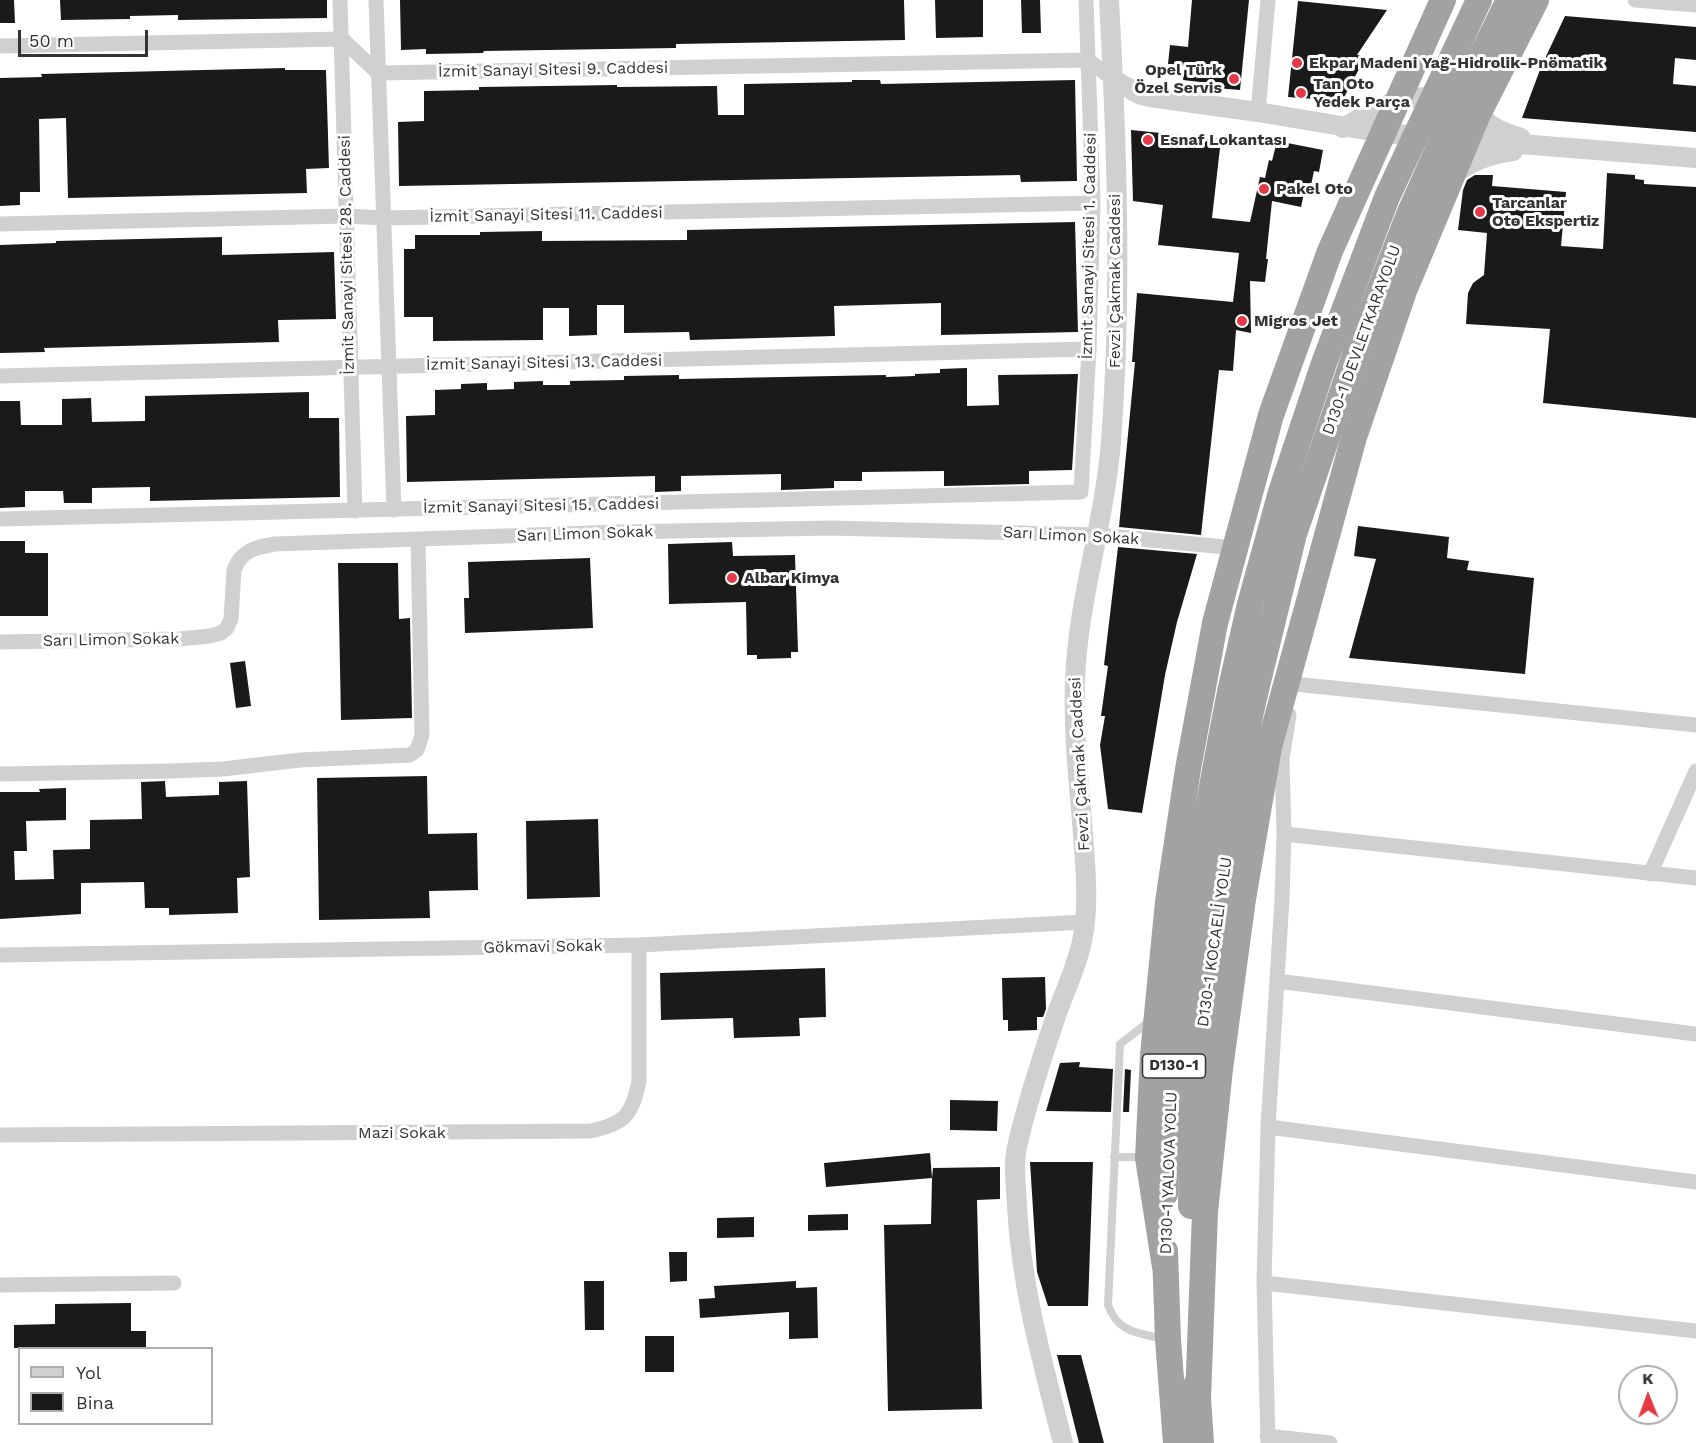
<!DOCTYPE html>
<meta charset="utf-8">
<style>
body{margin:0}
#map{position:relative;width:1696px;height:1443px;overflow:hidden;background:#fff;font-family:"Work Sans",sans-serif}
canvas{display:block}
.legend{position:absolute;left:18px;top:1347px;width:195px;height:78px;box-sizing:border-box;background:#fff;border:2px solid #adadad;margin:0;padding:8px 10px;list-style:none;font-size:18px;color:#333}
.legend li{display:flex;align-items:center;gap:12px;height:30px}
.legend b{width:30px;border:2px solid #adadad}
.north{position:absolute;left:1618px;top:1365px;width:60px;height:60px;box-sizing:border-box;background:#fff;border:2px solid #adadad;border-radius:50%;rotate:359deg;font-size:16px;font-weight:700;line-height:24px;text-align:center;color:#333}
.north::after{content:'';display:block;margin:auto;width:21px;height:27px;background:#e63946;clip-path:polygon(50% 0,100% 100%,50% 72%,0 100%)}
.scale{position:absolute;left:18px;top:30px;width:130px;height:27px;box-sizing:border-box;border:3px solid #333;border-top:0;padding-left:8px;font-size:18px;line-height:21px;white-space:nowrap;color:#333;-webkit-text-stroke:4px #fff;paint-order:stroke}
</style>
<div id="map">
<canvas width="1696" height="1443"></canvas>
<ul class="legend">
<li><b style="height:8px;background:#d0d0d0"></b>Yol</li>
<li><b style="height:16px;background:#1a1a1a"></b>Bina</li>
</ul>
<div class="north">K</div>
<div class="scale">50 m</div>
</div>
<script>
const c = document.querySelector('canvas').getContext('2d');
c.lineJoin = 'round';
function fill(path, color) {
  c.fillStyle = color;
  c.fill(path, 'evenodd');
}
function strokePath(path, color, width, dash) {
  c.strokeStyle = color;
  c.lineWidth = width;
  c.lineCap = dash ? 'butt' : 'round';
  c.setLineDash(dash || []);
  c.stroke(path);
}
function drawText(font, color, halo, rows, align = 'center') {
  c.font = font + ' "Work Sans",sans-serif';
  c.lineWidth = 6;
  c.setLineDash([]);
  c.textBaseline = 'middle';
  c.strokeStyle = halo;
  c.fillStyle = color;
  for (const [text, x, y, turn = 0] of rows) {
    c.save();
    c.translate(x, y);
    c.rotate((+turn || 0) * Math.PI / 180);
    c.textAlign = isNaN(turn) ? turn : align;
    if (halo) c.strokeText(text, 0, 0);
    c.fillText(text, 0, 0);
    c.restore();
  }
}
const building = new Path2D(`
 M0 0H14L15 23H0Z
 M60 0H327V18L178 20V15L130 16V19L61 20Z
 M400 0H904L905 40 676 44V48L484 51 483 53 426 54V49L401 50Z
 M935 0H983V37L936 38Z
 M1021 0H1040L1041 33H1022Z
 M1192 0H1249L1240 90 1216 88 1217 84 1183 80 1185 66 1168 64 1170 45 1188 47Z
 M1298 1 1387 10 1357 55 1366 56 1342 101 1288 97Z
 M1565 16 1696 27V60L1675 58 1673 84 1696 86V132L1522 118 1541 67Z
 M285 68V70H326L329 168 306 169 307 193 68 198 66 118 39 119 40 192H20V205L0 206V78L42 77 41 74Z
 M852 80H880L881 84 1075 80 1077 181 1021 182 1020 175 399 186 398 122 424 121V91L479 90V87L617 85V87L717 86 718 115H744V84L852 82Z
 M1131 130 1221 139 1212 218 1250 222 1260 177 1265 178 1269 160 1272 161 1277 141 1323 150 1319 172 1314 171 1310 190 1305 189 1301 207 1272 201 1266 259H1268L1265 282 1250 281 1251 333 1236 330 1233 371 1219 370 1201 535 1119 527 1135 362H1132L1137 293 1233 302 1239 253 1158 245 1163 205 1133 201Z
 M1607 173 1635 175V179L1644 180V184L1696 187V418L1543 403 1550 329 1466 324 1468 293 1473 283 1484 275 1487 233 1458 230 1463 190 1467 180 1475 175H1493L1492 186 1566 192 1561 246 1603 249Z
 M1075 222 1078 332 941 335V303L834 306 835 336 690 340 689 332 624 333V305H597V335L569 336V308H543V340L433 341V317H404V249H415V235H480V232L542 231V241L687 240V230Z
 M222 237V255L334 252 336 319 278 320 279 342 44 348 45 352 0 353V245L56 243V241Z
 M967 368V406L999 405 998 375 1078 374 1072 470 1029 471V484L944 486V471L862 472V481H834V488L781 490V474L681 476V491L655 492V476L407 482 406 416 435 415V390L461 389V384L487 383V390L514 389V382L543 381V385H570V381L624 380V376L679 375V379L886 375V377L915 376V374L940 373V369Z
 M309 392V418H339L340 497 150 501V487L92 488V503H64L63 491H25V507L0 508V401H20L21 425H62V399L91 398 92 422 145 421V396Z
 M1358 526 1449 537 1447 558 1469 561 1467 570 1534 578 1525 674 1349 658 1376 559 1354 556Z
 M0 541H25V553H48V616H0Z
 M732 542 733 556 795 555 798 652H791V658L757 659V655H747L746 602 669 604 668 544Z
 M1118 547 1197 554 1177 622 1165 675 1142 813 1108 809 1100 745 1105 716H1101L1108 666 1104 665Z
 M590 558 593 628 465 633 464 598H469L468 562Z
 M338 563H398L399 619 410 618 412 718 341 720Z
 M245 661 251 706 236 708 230 663Z
 M427 776 428 834 477 833 478 890 429 891 430 918 319 920 317 778Z
 M165 781 166 797 219 795V782L247 781 250 877 237 878 238 913 169 915V908H145L144 882 81 883V914L0 919V792H40L39 789 66 788V820L26 821 27 851H14L15 880 54 879 53 850 90 849V820L142 819 141 782Z
 M598 819 600 897 527 899 526 821Z
 M825 968 826 1017 799 1018 800 1036 734 1038 733 1018 661 1020 660 973Z
 M1045 977 1046 1009 1043 1017H1037V1030L1008 1031V1020H1003L1002 978Z
 M1080 1062 1079 1067 1113 1069 1111 1112 1046 1111 1060 1063Z
 M1125 1069 1131 1070 1129 1112H1123Z
 M950 1100 998 1101 997 1131 950 1130Z
 M930 1153 932 1178 933 1168 1000 1167V1199L977 1200 982 1409 888 1411 884 1225 931 1224 932 1178 826 1187 824 1163Z
 M1030 1162H1093L1088 1306H1048L1037 1272Z
 M848 1214V1230L808 1231V1215Z
 M754 1217V1237L717 1238V1218Z
 M669 1252H687V1281L670 1282Z
 M584 1281H604V1330H585Z
 M796 1281V1288L817 1287 818 1338 789 1339V1312L700 1318 699 1299 715 1298 714 1286Z
 M131 1303V1331H146V1348H14V1325L55 1324V1304Z
 M645 1336H674V1372H645Z
 M1057 1355H1081L1104 1443H1079Z`);
const service = new Path2D(`
 M1150 1021 1120 1044 1108 1305C1118 1333 1138 1333 1164 1339
 M1114 1157H1143`);
const minor = new Path2D(`
 M340 0 355 511
 M376 0 394 510
 M1635 0 1696 5
 M0 46 342 39 378 73 1088 60 1114 80
 M1258 112 1268 0
 M0 224 346 216 385 218 1093 203
 M0 376 1089 349
 M0 519 1081 492 1089 349 1093 203 1086 0
 M0 642 179 639 210 636 221 633 227 628 231 619 234 570C241 550 257 547 275 544L620 532 831 528 1098 535 1236 548
 M1294 684 1696 725
 M0 774 170 771 223 769 300 760 410 755 417 750 422 735 418 540
 M1284 834 1696 878
 M1650 874 1696 771
 M0 955 639 945 1085 922
 M1277 981 1696 1034
 M1268 1127 1696 1182
 M0 1135 590 1131C625 1124 632 1115 639 1081V945
 M1264 1283 1696 1331
 M0 1285 174 1283
 M1267 1436 1330 1443
 M1268 1443 1264 1283 1268 1127 1282 899 1284 834 1282 758 1289 715`);
const tertiary = new Path2D(`
 M1114 80 1139 94 1150 97 1258 112 1383 133 1696 158
 M1343 128C1391 99 1424 83 1477 114 1482 117 1486 122 1491 125 1500 132 1511 135 1521 138
 M1452 176C1470 161 1489 154 1513 151
 M1063 1443C1043 1364 1021 1287 1017 1206 1016 1186 1013 1166 1017 1147 1027 1102 1042 1057 1057 1013 1068 983 1082 955 1085 922 1088 893 1085 864 1083 834 1079 783 1073 732 1075 680 1078 599 1105 521 1111 441 1122 294 1117 146 1109 0`);
const trunk = new Path2D(`
 M1165 1194C1166 1145 1171 1097 1176 1048 1188 928 1206 810 1230 692
 M1191 1206C1192 1116 1203 1027 1215 937 1226 856 1236 774 1255 694
 M1165 1251 1168 1340 1176 1443
 M1165 1267 1148 1158 1153 1055 1168 902 1188 769 1215 623 1271 415 1330 251 1443 0
 M1197 1383 1201 1443
 M1198 1399 1205 1212 1220 1069 1243 899 1269 747 1354 437 1404 291 1478 114 1536 0`);
const trunkBridge = new Path2D(`
 M1230 692 1250 604 1281 492 1324 363 1387 197 1479 0
 M1255 694 1294 534 1358 346 1410 212 1463 94 1509 0`);
const markers = [
 [1297,63,6,"#e63946"],
 [1234,79,6,"#e63946"],
 [1301,93,6,"#e63946"],
 [1148,140,6,"#e63946"],
 [1264,189,6,"#e63946"],
 [1480,212,6,"#e63946"],
 [1242,321,6,"#e63946"],
 [732,578,6,"#e63946"]
];
const shields = [
 [1174,1066,63]
];
const shieldNames = [
 ["D130-1",1174,1066]
];
const poiNames = [
 ["Ekpar Madeni Yağ-Hidrolik-Pnömatik",1309,63],
 ["Opel Türk",1222,70,"right"],
 ["Özel Servis",1222,88,"right"],
 ["Tan Oto",1313,84],
 ["Yedek Parça",1313,102],
 ["Esnaf Lokantası",1160,140],
 ["Pakel Oto",1276,189],
 ["Tarcanlar",1492,203],
 ["Oto Ekspertiz",1492,221],
 ["Migros Jet",1254,321],
 ["Albar Kimya",744,578]
];
const streetNames = [
 ["İzmit Sanayi Sitesi 9. Caddesi",553,70,-1],
 ["İzmit Sanayi Sitesi 11. Caddesi",546,215,-1],
 ["İzmit Sanayi Sitesi 1. Caddesi",1089,246,-89],
 ["İzmit Sanayi Sitesi 28. Caddesi",347,255,-91],
 ["Fevzi Çakmak Caddesi",1115,281,-90],
 ["D130-1 DEVLETKARAYOLU",1362,340,-70],
 ["İzmit Sanayi Sitesi 13. Caddesi",544,363,-1],
 ["İzmit Sanayi Sitesi 15. Caddesi",541,506,-1],
 ["Sarı Limon Sokak",585,534,-2],
 ["Sarı Limon Sokak",1071,536,3],
 ["Sarı Limon Sokak",111,640,-1],
 ["Fevzi Çakmak Caddesi",1080,764,-93],
 ["D130-1 KOCAELİ YOLU",1215,942,-82],
 ["Gökmavi Sokak",543,947,-1],
 ["Mazi Sokak",402,1133],
 ["D130-1 YALOVA YOLU",1169,1173,-88]
];
fill(building, '#1a1a1a');
strokePath(service, '#d0d0d0', 8);
strokePath(minor, '#d0d0d0', 15);
strokePath(tertiary, '#d0d0d0', 20);
strokePath(trunk, '#a2a2a2', 26);
strokePath(trunkBridge, '#a2a2a2', 26);
for (const [x, y, r, color] of markers) {
  const dot = new Path2D();
  dot.arc(x, y, r, 0, 2 * Math.PI);
  c.fillStyle = color;
  c.fill(dot);
  strokePath(dot, '#fff', 2);
}
for (const [x, y, w] of shields) {
  const box = new Path2D();
  box.roundRect(x - w / 2, y - 12, w, 24, 4.5);
  c.fillStyle = '#fff';
  c.fill(box);
  strokePath(box, '#333', 1.5);
}
drawText('bold 15px', '#333', null, shieldNames);
drawText('bold 16px', '#333', '#fff', poiNames, 'left');
drawText('16px', '#333', '#fff', streetNames);
</script>
